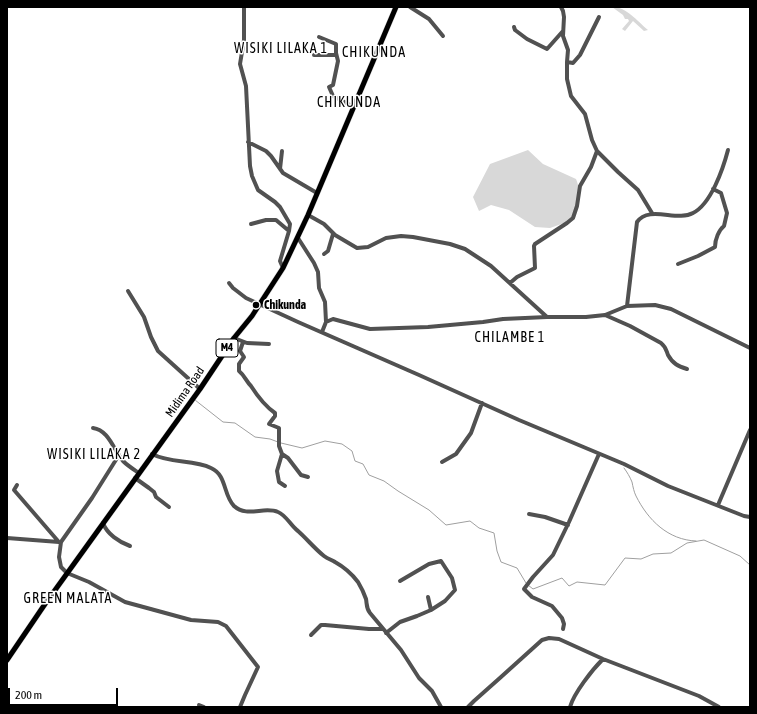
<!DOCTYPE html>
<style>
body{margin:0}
#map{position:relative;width:757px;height:714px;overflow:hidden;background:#fff;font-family:"Asap Condensed",sans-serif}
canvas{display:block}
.frame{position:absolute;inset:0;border:8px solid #000;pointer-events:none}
.scale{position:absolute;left:8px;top:688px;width:110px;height:18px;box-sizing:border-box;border:2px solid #000;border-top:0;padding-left:5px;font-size:12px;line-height:14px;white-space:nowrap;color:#000;-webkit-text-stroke:3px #fff;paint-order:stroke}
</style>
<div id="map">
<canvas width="757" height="714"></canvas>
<div class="frame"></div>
<div class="scale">200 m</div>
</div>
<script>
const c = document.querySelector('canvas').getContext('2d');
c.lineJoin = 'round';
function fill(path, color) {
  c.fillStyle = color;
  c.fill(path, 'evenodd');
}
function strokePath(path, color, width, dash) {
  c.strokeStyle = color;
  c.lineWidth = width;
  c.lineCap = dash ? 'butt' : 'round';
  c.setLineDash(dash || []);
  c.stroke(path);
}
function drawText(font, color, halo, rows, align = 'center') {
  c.font = font + ' "Asap Condensed",sans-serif';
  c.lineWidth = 3;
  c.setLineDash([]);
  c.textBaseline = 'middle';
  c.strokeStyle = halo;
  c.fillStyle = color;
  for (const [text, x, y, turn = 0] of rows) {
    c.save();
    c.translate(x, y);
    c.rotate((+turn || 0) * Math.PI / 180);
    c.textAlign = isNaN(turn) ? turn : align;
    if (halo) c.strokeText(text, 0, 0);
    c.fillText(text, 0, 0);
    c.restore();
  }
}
const green = new Path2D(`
 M612 7C627 7 637 21 648 30L644 31 633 21 625 31 622 29 629 21 628 19H625L623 15Z
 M528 150 543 164 576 179C582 192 576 209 570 221L550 228 535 227 509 210 491 205 479 211 473 197 490 164Z`);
const stream = new Path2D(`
 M195 400 223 422 235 423 255 437 270 439 278 442
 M281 443 302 448 325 441 342 444 352 451 355 461 363 464 369 475 384 481 398 491 429 510 446 525 470 521 479 528 494 533 497 551 501 562 517 568 526 583
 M624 468C627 472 630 477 632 482 633 487 634 492 636 496 648 520 668 540 696 541
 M528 585 533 589 562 578 569 586 577 582 605 585 625 558 641 559 653 554 671 553 687 543 704 540 740 556 750 565`);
const minor = new Path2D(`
 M244 7V40L240 64 246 86 250 166 252 176 258 190 275 202 280 207 290 224 289 231 280 261 283 268
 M410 7 429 19 443 36
 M561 7 563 11 564 17 563 36 568 50 567 62 573 63 580 55 599 17
 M514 27 515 30 527 39 547 49 563 31
 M336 53 338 61 333 85 329 87 333 96 354 107
 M314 55H336V44L319 37
 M567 62V79L571 96 585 114 592 140 597 151 618 172 638 190 652 213
 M248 142 266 151 271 156 283 173 317 193
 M280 169 282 151
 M308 215 324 224 335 235 357 248 368 247 386 238 401 236 413 237 450 244 465 249 491 266 547 317
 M251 224 266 220H276L289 231
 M298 238 314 263 318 272 319 288 325 302 326 322 322 332
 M324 254 328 251 333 234
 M678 264 698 256 715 247C715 239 719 230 724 226L727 213 721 193 713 189
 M229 283 233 288 246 298 298 322 419 375 519 420 624 464 668 486 744 516 750 517
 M510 283 517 277 535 268 534 246 535 244 567 223 573 218 577 206 580 186 591 167 597 151
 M128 291 144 317 151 337 158 351 200 389
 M627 306 637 222C649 205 677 222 693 213 711 204 723 169 728 150
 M605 315 630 326 661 343C666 347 666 350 668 355 673 364 678 366 687 369
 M326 322 333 319 370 329 428 327 483 322 503 319 547 317H586L605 315 627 306 655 305 671 309 750 348
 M234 338 247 343 269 344
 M243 342 240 351 244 357 239 364V371C245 376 246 381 251 386 258 397 265 406 275 413V416L269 424 279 428V446L282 454 288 458 301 475 308 477
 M93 428C109 430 114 451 123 461 128 466 133 469 139 473
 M152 454C171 464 193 459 211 468 227 475 223 495 234 506 247 518 264 506 278 512 286 515 291 526 298 531 307 539 315 549 324 556 328 559 332 560 335 562 344 567 352 574 358 582 361 587 364 593 366 599 367 604 366 608 370 613L401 650 419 678 432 691 441 707
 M282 454 277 471 279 482 285 486
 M119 455 92 498 61 542 59 557 61 567 67 573 89 582 125 602 191 620 218 622 226 626 258 667 245 695 240 707
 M442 462 456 454 471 433 482 403
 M135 478 149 488 154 492 156 497 169 507
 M17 485 14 490 58 541
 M718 505 750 430
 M529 514 545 517 568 525
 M103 523C107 534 119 542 130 546
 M7 538 59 542
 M400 581 429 564 441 561 452 578 455 590 445 601 431 610
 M563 629 564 624 562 618 552 606 532 597 524 589 533 577 553 555 569 522 599 454
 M386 633 400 622 417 616 431 610 428 597
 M311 635 321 625H325L369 629H383
 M199 705 204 707
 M468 707 474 701 501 677 542 640 549 638 559 639 603 659 699 696 719 707
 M570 707C574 693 592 670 603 659`);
const major = new Path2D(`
 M7 660 45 604 200 389 234 338 252 316 283 268 308 215 396 7`);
const markers = [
 [256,305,4,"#000"]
];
const shields = [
 [227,348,22]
];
const shieldNames = [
 ["M4",227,348]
];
const poiNames = [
 ["Chikunda",264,305]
];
const streetNames = [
 ["Midima Road",185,392,-55]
];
const quarterNames = [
 ["WISIKI LILAKA 1",281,49],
 ["CHIKUNDA",374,53],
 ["CHIKUNDA",349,103],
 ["CHILAMBE 1",510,338],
 ["WISIKI LILAKA 2",94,455],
 ["GREEN MALATA",68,599]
];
fill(green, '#d8d8d8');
strokePath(stream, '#9f9f9f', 1);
strokePath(major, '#dbdbdb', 6);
strokePath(minor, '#515151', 4);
strokePath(major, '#000', 5);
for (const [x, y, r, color] of markers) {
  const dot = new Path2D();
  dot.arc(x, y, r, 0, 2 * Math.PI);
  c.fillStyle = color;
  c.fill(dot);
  strokePath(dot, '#fff', 1.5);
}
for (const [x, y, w] of shields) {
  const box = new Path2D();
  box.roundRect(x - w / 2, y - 9, w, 18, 3);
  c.fillStyle = '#fff';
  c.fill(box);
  strokePath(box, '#000', 1);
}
drawText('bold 11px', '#000', null, shieldNames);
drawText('bold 12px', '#000', '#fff', poiNames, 'left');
drawText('12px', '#000', '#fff', streetNames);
c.letterSpacing = '1px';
drawText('14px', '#000', '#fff', quarterNames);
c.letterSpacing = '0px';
</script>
